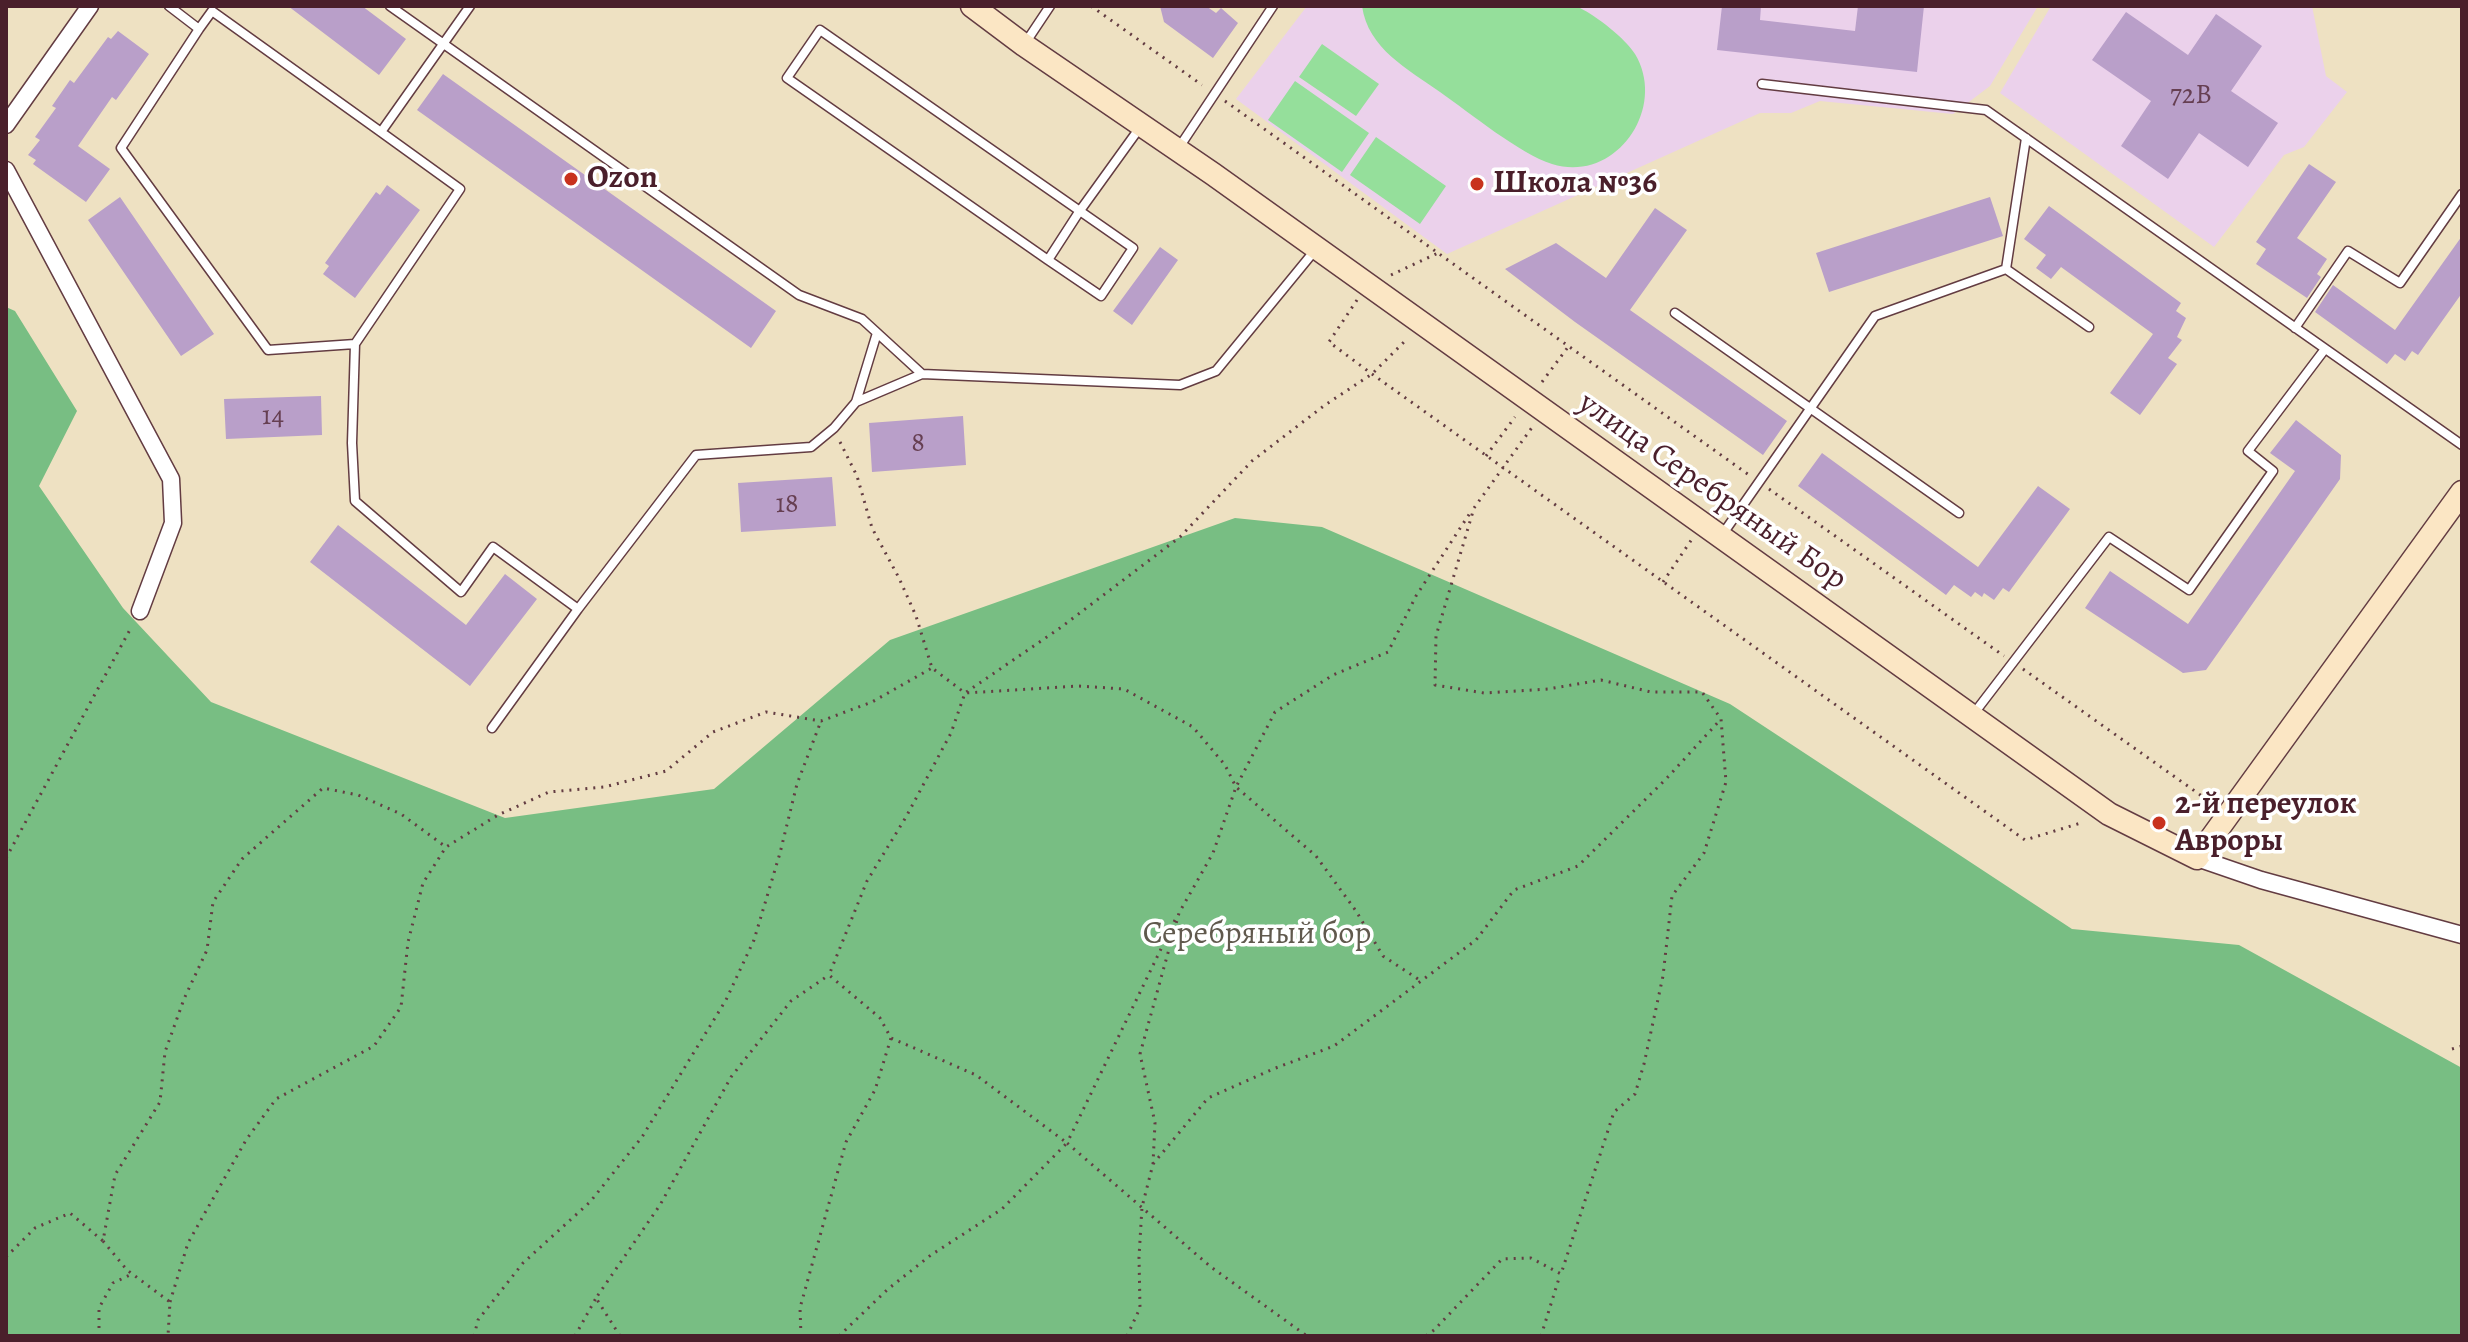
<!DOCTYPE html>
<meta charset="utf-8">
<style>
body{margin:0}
#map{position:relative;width:2468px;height:1342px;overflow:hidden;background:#eee1c2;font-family:Alegreya,serif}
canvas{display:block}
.frame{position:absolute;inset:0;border:8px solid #4a1f2b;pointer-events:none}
</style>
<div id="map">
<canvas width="2468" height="1342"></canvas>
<div class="frame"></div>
</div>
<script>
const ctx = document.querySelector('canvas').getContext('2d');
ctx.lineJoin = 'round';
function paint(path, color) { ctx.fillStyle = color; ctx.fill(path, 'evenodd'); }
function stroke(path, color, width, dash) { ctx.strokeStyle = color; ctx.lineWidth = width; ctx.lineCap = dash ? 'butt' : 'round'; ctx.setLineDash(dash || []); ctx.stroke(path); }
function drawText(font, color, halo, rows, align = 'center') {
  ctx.font = font + ' Alegreya,serif'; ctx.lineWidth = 7; ctx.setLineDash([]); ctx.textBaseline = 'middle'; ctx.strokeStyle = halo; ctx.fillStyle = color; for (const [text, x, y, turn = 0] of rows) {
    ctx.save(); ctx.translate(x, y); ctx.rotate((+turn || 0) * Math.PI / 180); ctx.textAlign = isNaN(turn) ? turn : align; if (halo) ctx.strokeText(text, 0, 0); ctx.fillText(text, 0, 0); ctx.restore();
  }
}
const built = new Path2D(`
 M1307 6H2038L1990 86 1953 114 1820 101 1791 113H1760L1447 254 1236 99Z
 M2051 6H2312L2326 76 2347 92 2304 147 2284 155 2214 247 2000 93Z`);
const green = new Path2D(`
 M1362 6C1418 6 1475 6 1532 6 1545 6 1568 2 1580 8 1596 16 1625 38 1635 54 1668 109 1615 184 1552 164 1520 154 1470 113 1440 92 1408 69 1368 49 1362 6Z
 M1322 44 1379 84 1356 116 1299 77Z
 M1295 81 1369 133 1342 172 1268 120Z
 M1376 137 1446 186 1420 224 1350 175Z`);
const forest = new Path2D(`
 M6 307 15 311 77 411 39 486 123 608 211 702 505 818 714 789 890 640 1235 518 1322 527 1730 704 2072 929 2239 945 2462 1068V1336H6Z`);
const building = new Path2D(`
 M288 6H362L406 39 379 75Z
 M1160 6H1206L1216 13 1221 8 1238 23 1213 58 1164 22Z
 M1722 6H1761L1760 20 1855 31 1858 6H1924L1917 72 1717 50Z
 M2126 12 2188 55 2216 14 2262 46 2231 91 2278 123 2248 167 2199 133 2168 179 2121 146 2151 101 2092 60Z
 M118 31 149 54 116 100 112 97 78 146 110 169 86 202 33 164 36 160 28 155 40 140 35 137 56 108 52 106 70 80 74 83 108 37 111 39Z
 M443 74 776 311 751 348 417 110Z
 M2309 164 2336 182 2297 238 2327 259 2317 274 2321 277 2307 298 2256 264 2266 249 2256 242Z
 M387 185 420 210 355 298 323 274 329 266 325 263 376 192 380 195Z
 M120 197 214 334 181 356 88 220Z
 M1990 197 2003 236 1829 292 1816 253Z
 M2049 206 2181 303 2176 311 2186 318 2177 337 2182 340 2168 358 2177 364 2140 415 2110 393 2153 334 2061 267 2051 279 2036 268 2046 255 2024 239Z
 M1655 208 1687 230 1630 310 1787 421 1763 455 1575 322 1505 269 1556 243 1606 278Z
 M2462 236V293L2418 355 2412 351 2405 361 2395 354 2387 364 2315 312 2333 285 2395 330Z
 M1160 247 1178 260 1132 325 1113 311Z
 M321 396 322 435 226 439 224 399Z
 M963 416 966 465 872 472 869 423Z
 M2296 420 2341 455 2340 479 2206 670 2183 673 2085 608 2110 571 2188 624 2295 471 2270 453Z
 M1822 453 1978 567 2038 486 2070 509 2009 592 2003 588 1994 600 1984 593 1982 597 1975 592 1971 597 1954 585 1946 595 1798 486Z
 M832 477 836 526 741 532 738 483Z
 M338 525 466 625 505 574 537 599 470 686 310 562Z`);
const path = new Path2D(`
 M1091 6 1202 85
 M1225 101 1749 475
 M1391 275 1438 253
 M1357 300 1329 342 1372 374 2025 840 2084 822
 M1542 382 1568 347
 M840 442 857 476 872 528 899 578 916 616 932 668 965 693 1060 628 1180 537 1252 461 1325 405 1372 374 1408 338
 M1486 456 1515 417
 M1769 489 2004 656
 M1663 582 1692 539
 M2023 669 2213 804
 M6 858 132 626
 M1175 920 1067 1143 1211 1267 1307 1336
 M2452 1049 2462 1046
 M1153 1164 1208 1098 1273 1069 1334 1046 1476 940 1514 890 1578 866 1667 778 1721 719
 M103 1241 127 1270 170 1302 168 1336
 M6 1257 35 1228 70 1213 103 1241 115 1175 160 1102 165 1052 184 999 207 950 213 902 242 859 323 788 358 795 401 814 446 847
 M170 1302 188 1243 246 1140 276 1099 374 1046 401 1007 408 942 423 883 446 847 498 815 549 792 604 787 666 771 713 732 766 712 821 721 872 702 932 668
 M99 1336V1308L113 1283 132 1274
 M474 1336 478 1320 523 1263 590 1202 642 1137 726 1000 754 940 780 853 797 784 821 721
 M575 1336 596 1298
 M620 1336 596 1298 660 1205 731 1077 791 1001 829 975
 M801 1336 800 1308 846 1142 875 1090 891 1038 880 1018 829 975 867 881 906 817 951 733 965 693 1079 686 1124 689 1193 727 1225 765 1236 787 1316 856 1356 911 1383 956 1421 981
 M839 1336 888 1289 931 1255 1002 1209 1067 1143 976 1075 891 1038
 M1127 1336 1140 1308 1139 1257 1142 1207 1153 1164 1155 1123 1140 1054 1179 913 1213 853 1236 787 1275 712 1333 675 1388 652 1416 596 1470 513
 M1426 1336 1434 1330 1502 1259 1531 1258 1561 1274 1614 1112 1635 1094 1644 1064 1663 976 1672 896 1704 853 1726 782 1721 719 1702 692H1651L1601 680 1548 689 1484 693 1435 685 1436 636 1474 508 1533 426
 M1541 1336 1560 1275`);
const lane = new Path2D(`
 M169 6 199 29 212 11 381 132 470 6
 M390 6 799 295 862 319 922 374
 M199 29 121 148 268 350 355 344
 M1026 42 1050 6
 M1762 84 1986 110 2462 445
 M381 132 460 189 355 344 352 443 355 501 461 592 493 547 578 609
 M1178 149 1273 6
 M1048 260 1101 296 1133 248 820 30 787 78 1048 260 1079 212 1141 126
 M2006 269 2089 327
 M1675 313 1959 513
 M2295 328 2348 251 2400 283 2462 194
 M856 402 922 374 1180 385 1216 371 1316 249
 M1722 535 1875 316 2006 269 2026 138
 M1972 716 2109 537 2189 590 2273 471 2248 451 2325 349
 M492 728 578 609 696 455 811 447 834 428 856 402 877 333`);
const street = new Path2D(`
 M6 125 90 6
 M6 170 171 479 173 523 140 611
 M2197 858 2261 880 2462 935`);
const secondary = new Path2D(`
 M972 6 1024 45 1213 174 2109 814 2197 858 2462 492`);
const markers = [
 [571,179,8,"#c8321e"],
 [1477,184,8,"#c8321e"],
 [2159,823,8,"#c8321e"]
];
const numberNames = [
 ["72В",2191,96],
 ["14",273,417],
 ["8",918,444],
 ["18",787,505]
];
const poiNames = [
 ["Ozon",587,179],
 ["Школа №36",1493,184],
 ["2-й переулок",2175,805],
 ["Авроры",2175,842]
];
const streetNames = [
 ["улица Серебряный Бор",1712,492,35]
];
const parkNames = [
 ["Серебряный бор",1257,935]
];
paint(built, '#ebd1eb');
paint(green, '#95df9b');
paint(forest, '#78be83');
paint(building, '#b99fc9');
stroke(lane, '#633c42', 11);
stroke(street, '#633c42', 19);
stroke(secondary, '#633c42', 25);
stroke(path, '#633c42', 3, [2, 6]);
stroke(lane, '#fff', 8);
stroke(street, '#fff', 16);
stroke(secondary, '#fbe6c4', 22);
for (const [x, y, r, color] of markers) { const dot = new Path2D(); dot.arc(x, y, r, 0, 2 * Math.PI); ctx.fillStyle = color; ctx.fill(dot); stroke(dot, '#fff', 3); }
drawText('28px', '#663f52', null, numberNames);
drawText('bold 32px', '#4a1f2b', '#fff', poiNames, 'left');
drawText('32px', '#4a1f2b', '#fff', streetNames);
drawText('32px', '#60594d', '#fff', parkNames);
</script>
